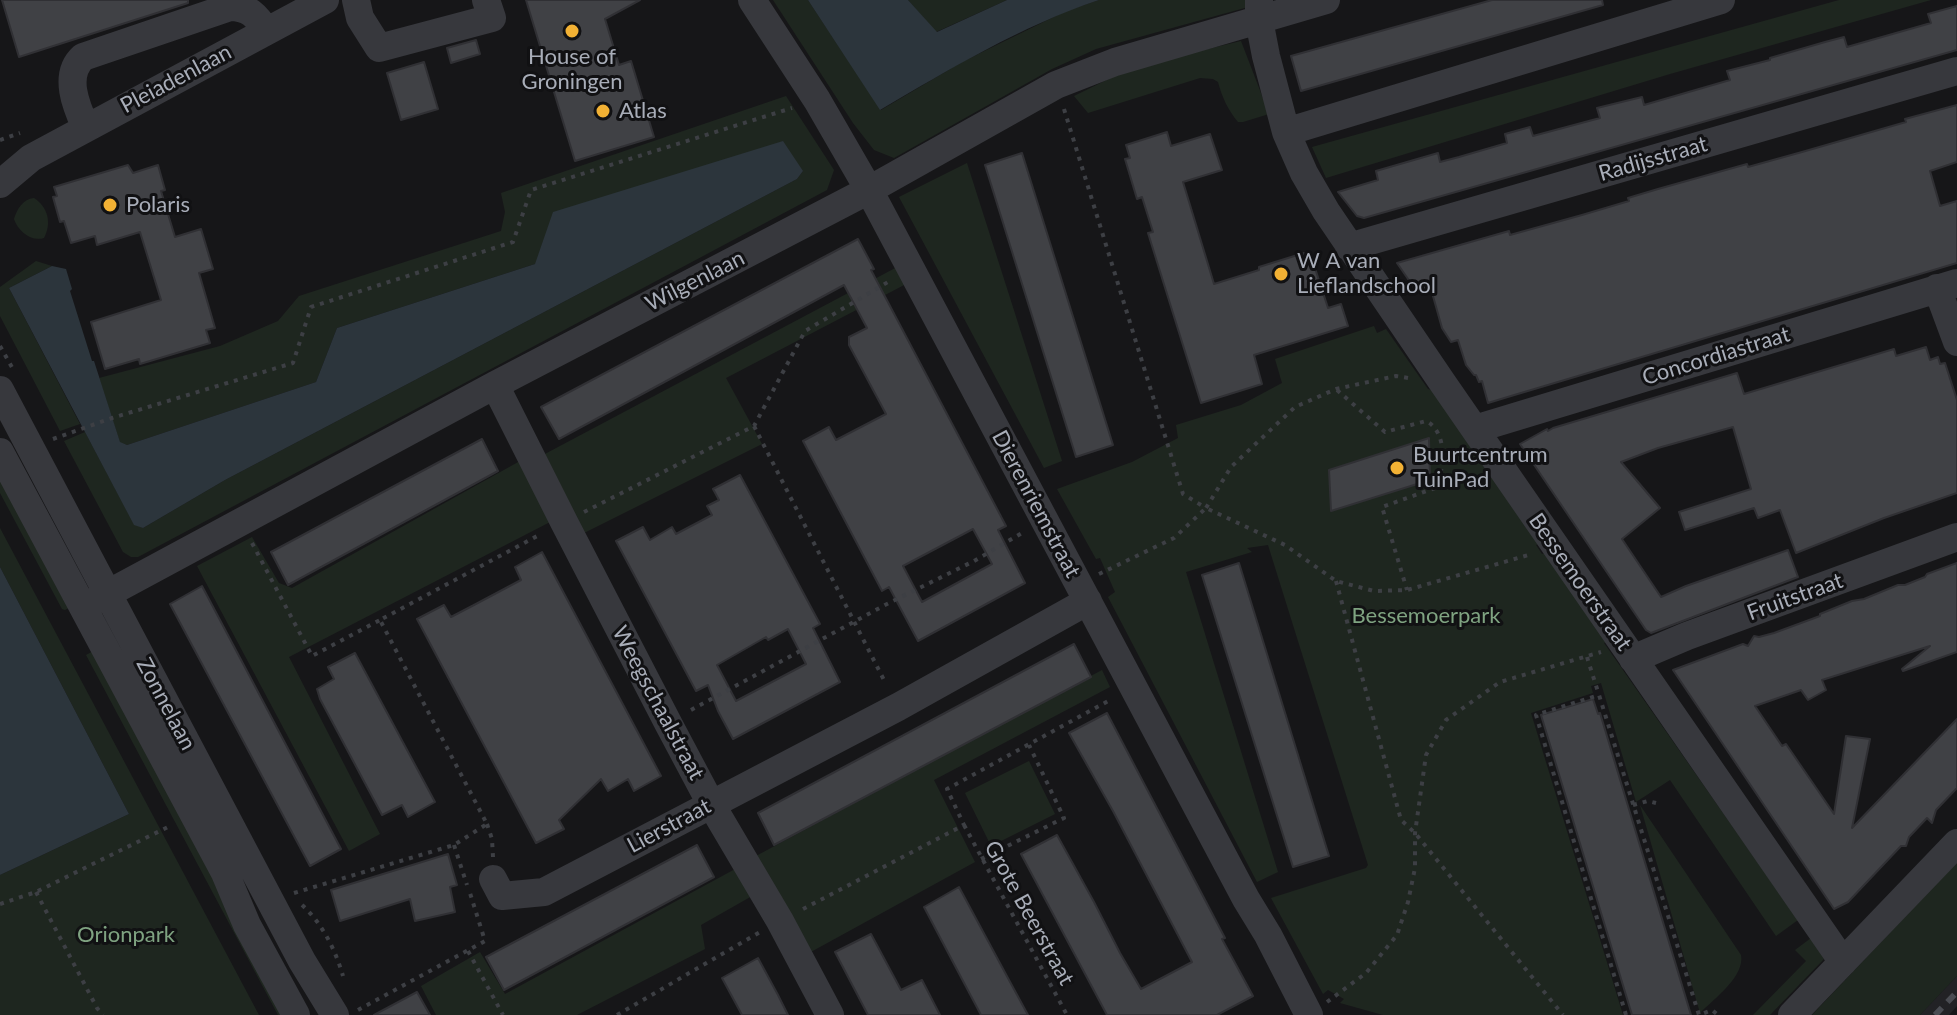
<!DOCTYPE html>
<style>
body{margin:0}
canvas{display:block;background:#161618}
</style>
<canvas width="1957" height="1015"></canvas>
<script>
const ctx = document.querySelector('canvas').getContext('2d');
ctx.lineJoin = 'round';
function paint(path, color) { ctx.fillStyle = color; ctx.fill(path, 'evenodd'); }
function stroke(path, color, width, dash) { ctx.strokeStyle = color; ctx.lineWidth = width; ctx.lineCap = dash ? 'butt' : 'round'; ctx.setLineDash(dash || []); ctx.stroke(path); }
function drawText(font, color, halo, rows, align = 'center') {
  ctx.font = font + ' Lato,sans-serif'; ctx.lineWidth = 6; ctx.setLineDash([]); ctx.textBaseline = 'middle'; ctx.strokeStyle = halo; ctx.fillStyle = color; for (const [text, x, y, turn = 0] of rows) {
    ctx.save(); ctx.translate(x, y); ctx.rotate((+turn || 0) * Math.PI / 180); ctx.textAlign = isNaN(turn) ? turn : align; if (halo) ctx.strokeText(text, 0, 0); ctx.fillText(text, 0, 0); ctx.restore();
  }
}
const built = new Path2D(`
 M1957 976V1006L1949 1015H1920Z`);
const green = new Path2D(`
 M773 0H808L881 110 962 62 1066 11 1099 0H1258L1259 4 1096 49 1052 69 894 158 874 150 853 123Z
 M908 0H1007L936 32Z
 M1839 0H1931L1670 74 1326 178 1312 147Z
 M1241 41 1269 114 1243 122H1238C1228 110 1222 97 1218 82L1213 79 1200 78 1088 113 1074 96 1121 73 1191 53Z
 M786 96 834 170 827 190 138 557H131L123 552 64 441 85 432 134 524 143 528 225 480 797 179 803 171 535 264 337 328 316 382 127 445 120 443 99 378 220 346 278 321 299 296 501 231 505 212 501 193Z
 M967 163 1062 461 1044 468 899 197Z
 M34 198C48 207 52 223 44 238 31 242 18 231 14 219 17 209 23 199 34 198Z
 M36 261 52 266 9 288 80 424 60 431 0 316V287Z
 M899 266 908 283 726 378 762 444 584 533 543 455Z
 M1374 326 1377 333 1386 329 1428 389 1432 390 1538 544 1536 545 1542 554 1549 552 1612 641 1604 643 1798 920 1776 936 1670 780 1636 802 1601 683 1591 686 1593 693 1531 713 1623 1015H1383L1340 1003 1344 999 1328 990 1323 994 1271 898 1366 868 1368 865 1268 545 1247 548 1252 552 1186 572 1278 872 1257 882 1108 597 1115 592 1100 558 1096 559 1057 489 1132 462 1178 438 1176 425 1241 405 1282 383 1275 359Z
 M520 461 552 521 289 657 380 834 349 851 197 566 252 537 279 583 292 588Z
 M0 473 71 607 65 610 62 609 0 493Z
 M0 528 259 1015H0V875L129 814 0 567Z
 M95 650 289 1015H278L86 655Z
 M1102 670 1110 687 934 780 975 862 809 953 756 856Z
 M1029 761 1055 814 991 846 965 793Z
 M1640 805 1741 955C1745 976 1715 998 1700 1013Z
 M1957 862V976L1920 1015H1812Z
 M737 868 752 896 701 925 705 949 577 1015H436L421 986 480 952 505 994Z
 M1811 938 1824 959 1770 1015H1753L1806 961 1795 950Z`);
const water = new Path2D(`
 M808 0H908L937 32 1007 0H1099C1021 26 950 69 880 110Z
 M783 141 803 171 797 179 225 480 143 528 134 525 9 288 52 266 66 269 72 289 70 291 92 361H94L120 442 127 445 316 382 337 328 535 264 553 212Z
 M0 567 129 814 0 875Z`);
const building = new Path2D(`
 M2 0H188V3L19 57Z
 M526 0H640L605 19 619 65 631 61 654 137 575 161Z
 M1492 0H1602L1603 5 1301 91 1291 56Z
 M1957 6V50L1364 218 1357 216 1338 192 1378 180 1376 171 1438 153 1440 162 1459 157 1507 143 1505 134 1530 127 1533 136 1600 118 1597 108 1642 97 1644 105 1730 80 1727 71 1770 60V58L1825 42 1844 37 1847 47 1931 23 1928 14Z
 M476 40 480 54 451 63 447 48Z
 M424 62 438 109 401 120 387 73Z
 M1957 105V162L1930 171 1940 206 1957 201V263L1511 396 1488 403 1482 381 1479 382 1476 375H1474L1466 365 1458 340 1451 342 1442 328 1431 289 1417 292 1397 263 1509 231 1510 235 1582 215 1629 201 1628 198 1658 189 1747 164 1748 167 1802 152 1906 122 1905 119Z
 M1167 132 1171 146 1210 134 1222 170 1183 182 1214 284 1259 270V267L1304 253 1306 262H1313L1328 308 1341 304 1348 326 1254 355 1262 384 1201 403 1148 233 1153 232 1142 197 1137 199 1125 159 1130 158 1126 145Z
 M1022 153 1113 445 1076 457 985 165Z
 M128 165 133 173 158 165 165 190 161 191 175 237 201 229 213 269 199 273 215 328 206 330 210 343 140 364 139 359 105 369 91 322 161 300 140 232 97 245 95 236 71 243 64 221 60 222 53 197 57 196 54 187Z
 M858 239 874 269 871 270 1006 526 998 530 1025 583 918 641 889 587 882 591 803 441 829 427 836 440 886 414 849 345V337L867 328 844 285 559 439 541 407ZM973 529 992 564 922 602 903 566Z
 M1926 347 1930 360 1938 357 1940 364 1945 363 1957 400V493L1884 518 1796 553 1780 510 1758 518 1754 508 1685 530 1679 512 1751 489 1733 427 1658 448 1621 462 1660 508 1622 539 1661 597 1686 586 1788 550 1798 577 1651 633 1646 630 1520 444 1547 429 1548 431 1553 428 1737 373 1744 394 1894 349 1896 356Z
 M1429 438 1430 480 1331 511 1329 470Z
 M482 439 498 471 288 585 271 552Z
 M740 475 820 624 813 628 840 682 733 739 718 711 708 685 696 691 616 541 643 527 650 540 672 527 676 534 712 515 707 506 719 500 713 489ZM788 629 806 664 736 701 717 665 766 637 768 640Z
 M542 552 661 776 634 791 628 779 608 791 601 779 559 820 564 829 536 843 417 619 444 605 451 617 474 605 521 580 515 567Z
 M1239 563 1329 856 1293 867 1202 575Z
 M1957 563V652L1903 671 1902 669 1930 646 1822 680 1826 690 1808 700 1801 690 1755 706 1782 746 1786 744 1834 814 1846 736 1870 739 1852 828 1957 719V788L1936 810 1932 823 1927 818 1909 837 1906 846H1901L1848 902 1834 909 1673 670 1743 644 1748 646 1754 636 1759 637 1774 633 1820 616V614L1852 601 1864 599 1898 585H1905L1925 577 1927 574Z
 M202 586 341 849 310 866 170 604Z
 M1074 644 1091 677 774 845 758 813Z
 M355 653 435 802 408 817 402 805 382 815 320 699 317 689 334 679 328 667Z
 M1593 699 1598 714 1600 713 1691 1015H1632L1541 715Z
 M1107 713 1225 938 1222 939 1253 996 1217 1015H1107L1021 854 1057 835 1094 902 1120 953 1141 989 1192 962 1113 811 1069 733Z
 M697 845 714 877 504 990 486 957Z
 M448 854 457 885 450 887 455 912 415 921 410 899 340 921 331 890Z
 M959 887 1009 980 1028 1015H981L954 964 924 907Z
 M871 934 901 990 922 980 940 1015H868L835 952Z
 M758 958 778 995 788 1015H742L722 978Z
 M417 992 430 1015H374Z`);
const path = new Path2D(`
 M1064 109 1183 494 1206 508 1231 467 1295 407 1336 389 1396 376 1408 378
 M0 140 20 133
 M0 346 13 369
 M1337 390 1385 432 1426 421C1448 432 1445 470 1435 488L1382 507 1407 590
 M754 426 886 684
 M53 439 112 418 293 363 311 307 513 242 531 190 792 108
 M584 512 754 426 805 331 888 282
 M252 543 312 656 380 620
 M1099 574 1174 538 1206 508 1285 545 1336 581 1374 591 1407 590 1532 554
 M1336 581 1401 820 1415 833 1563 1015
 M1587 657 1599 695
 M691 710 885 605 974 561 1022 533
 M1633 805 1648 801 1656 803
 M487 824 492 839 493 857
 M964 825 1067 1015
 M454 845 467 885
 M981 859 1064 818 1029 745
 M36 892 97 1008 103 1015
 M294 893 454 845 487 824 380 620 541 534
 M0 904 36 892 172 825
 M302 905C322 923 335 949 343 976
 M803 909 964 825 947 789 1110 700
 M468 951 503 1015
 M1327 1002 1366 973 1397 935 1408 902 1415 868V833L1426 755 1446 720 1500 682 1601 652
 M358 1010 485 941 470 893
 M617 1015 760 932
 M1626 1015 1536 715 1599 695 1699 1015 1712 1010 1718 1015`);
const minor = new Path2D(`
 M356 0 360 18 379 48 492 18 486 0
 M752 0 817 100 869 190 1246 899 1268 935 1309 1015
 M1259 0V20L1266 56 1286 132 1304 173 1326 211 1442 382 1843 962
 M86 128C76 106 63 75 83 57L230 7C249 7 257 16 266 31
 M1286 132 1721 0
 M0 184 31 158 325 0
 M1349 247 1957 71
 M1937 288 1957 342
 M495 385 564 522 668 723 711 804 780 921 830 1015
 M0 390 302 961 335 1015
 M1475 429 1957 283
 M0 452 225 873 247 925 296 1015
 M83 607 495 385 869 190 1056 85 1115 62 1326 0
 M1633 659 1687 636 1957 537
 M493 879 502 896 544 892 898 707 1088 601
 M1792 1015 1957 843`);
const rail = new Path2D(`
 M1935 1015 1957 992`);
const markers = [
 [572,31,8,"#f2b134"],
 [603,111,8,"#f2b134"],
 [110,205,8,"#f2b134"],
 [1281,274,8,"#f2b134"],
 [1397,468,8,"#f2b134"]
];
const poiNames = [
 ["House of",572,57,"center"],
 ["Groningen",572,82,"center"],
 ["Atlas",619,111],
 ["Polaris",126,205],
 ["W A van",1297,261],
 ["Lieflandschool",1297,286],
 ["Buurtcentrum",1413,455],
 ["TuinPad",1413,480]
];
const streetNames = [
 ["Pleiadenlaan",176,79,-28],
 ["Radijsstraat",1653,159,-16],
 ["Wilgenlaan",695,281,-27],
 ["Concordiastraat",1716,356,-17],
 ["Dierenriemstraat",1036,504,62],
 ["Bessemoerstraat",1580,582,55],
 ["Fruitstraat",1795,597,-20],
 ["Weegschaalstraat",658,703,62],
 ["Zonnelaan",166,704,62],
 ["Lierstraat",669,826,-28],
 ["Grote Beerstraat",1029,913,61]
];
const parkNames = [
 ["Bessemoerpark",1426,616],
 ["Orionpark",126,935]
];
paint(built, '#222225');
paint(green, '#1e261f');
paint(water, '#2c353c');
paint(building, '#404145');
stroke(building, '#303034', 2);
stroke(path, '#3d3f44', 4, [4, 6]);
stroke(minor, '#37383d', 28);
stroke(rail, '#4a4c52', 6, [10, 8]);
for (const [x, y, r, color] of markers) { const dot = new Path2D(); dot.arc(x, y, r, 0, 2 * Math.PI); ctx.fillStyle = color; ctx.fill(dot); stroke(dot, '#111113', 3); }
drawText('22px', '#a8adb8', '#111113', poiNames, 'left');
drawText('22px', '#a8adb8', '#111113', streetNames);
drawText('22px', '#7fa381', '#111113', parkNames);
</script>
